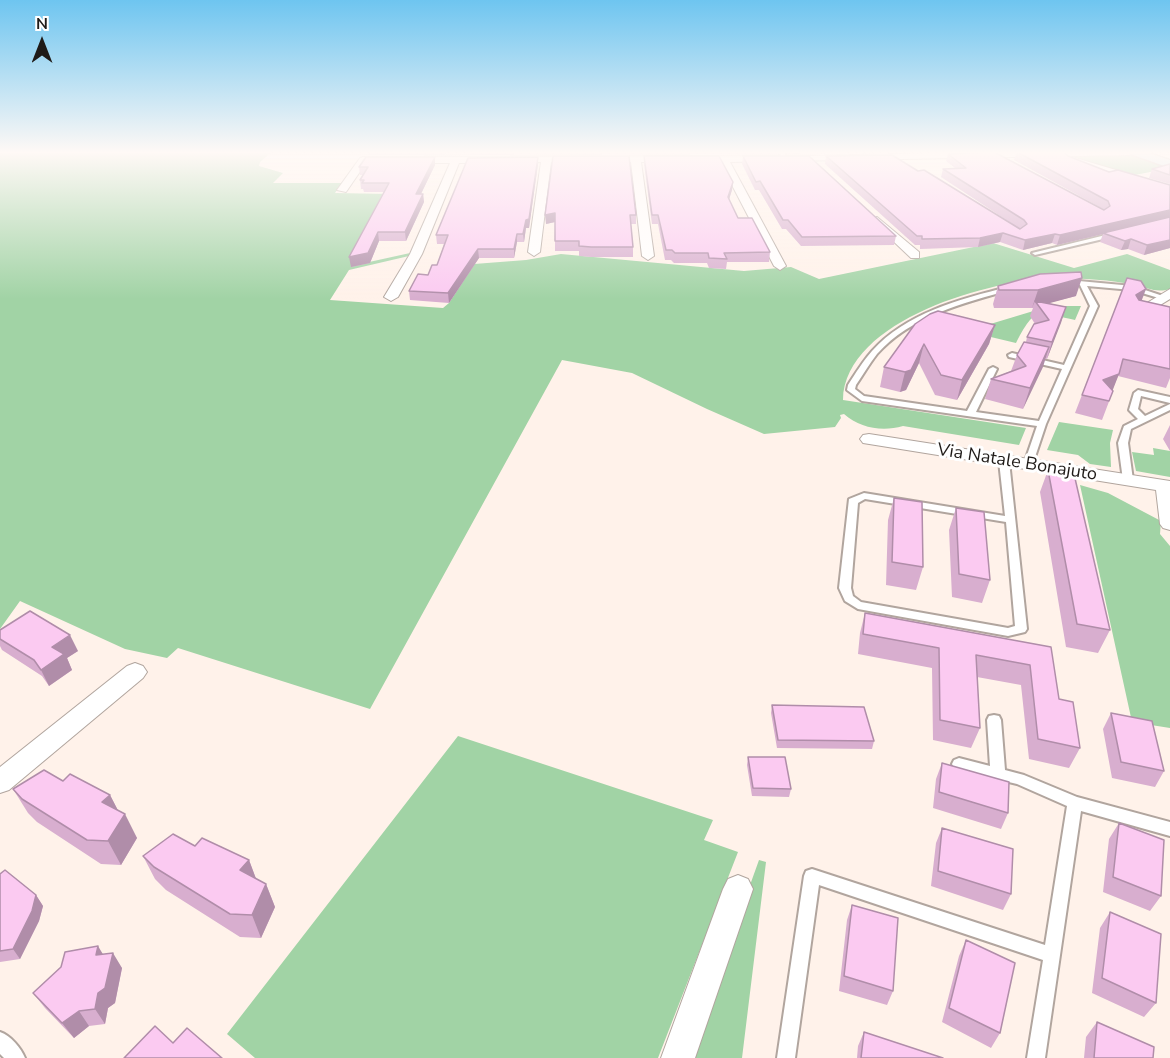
<!DOCTYPE html>
<style>
body{margin:0}
#map{position:relative;width:1170px;height:1058px;overflow:hidden;background:#fff2ea;font-family:"Nunito Sans",sans-serif}
canvas{display:block}
.north{position:absolute;left:12px;top:12px;width:60px;height:60px;-webkit-text-stroke:4px #fff;paint-order:stroke;rotate:0deg;font-size:16px;font-weight:700;line-height:24px;text-align:center;color:#1f1b18}
.north::after{content:'';display:block;margin:auto;width:21px;height:27px;background:#1f1b18;clip-path:polygon(50% 0,100% 100%,50% 72%,0 100%)}
</style>
<div id="map">
<canvas width="1170" height="1058"></canvas>
<div class="north">N</div>
</div>
<script>
const ctx = document.querySelector('canvas').getContext('2d');
ctx.lineJoin = 'round';
function paint(path, color) { ctx.fillStyle = color; ctx.fill(path, 'evenodd'); }
function stroke(path, color, width, dash) { ctx.strokeStyle = color; ctx.lineWidth = width; ctx.lineCap = dash ? 'butt' : 'round'; ctx.setLineDash(dash || []); ctx.stroke(path); }
function drawText(font, color, halo, rows, align = 'center') {
  ctx.font = font + ' "Nunito Sans",sans-serif'; ctx.lineWidth = 6; ctx.setLineDash([]); ctx.textBaseline = 'middle'; ctx.strokeStyle = halo; ctx.fillStyle = color; for (const [text, x, y, turn = 0] of rows) {
    ctx.save(); ctx.translate(x, y); ctx.rotate((+turn || 0) * Math.PI / 180); ctx.textAlign = isNaN(turn) ? turn : align; if (halo) ctx.strokeText(text, 0, 0); ctx.fillText(text, 0, 0); ctx.restore();
  }
}
const green = new Path2D(`
 M0 151H273L260 162 259 166 283 173 273 183H342L335 193 390 194 351 266 410 253 409 256 349 270 330 300 443 308 449 303 474 264 526 260 561 254 744 271 791 267 819 279 993 243 1074 268 1127 254 1170 270V289C1156 293 1148 288 1135 285 1111 280 1082 278 1057 278 993 279 845 319 843 400L1026 428 1019 445 903 426C882 432 860 428 844 414L840 415 841 418 835 427 764 434 707 409 632 373 562 360 370 709 178 648 167 658 125 649 20 601 0 629Z
 M1128 154 1169 166 1170 168 1130 176 1062 155Z
 M1050 306H1081L1075 320C1037 312 1035 306 1016 343L974 333 987 325Z
 M1059 422 1113 430 1110 443 1111 467 1090 464 1078 455 1047 450Z
 M1153 448 1170 451V477L1136 471 1132 452 1154 455Z
 M1080 485 1108 493 1161 521 1160 534 1170 546V728L1132 722Z
 M458 736 713 820 704 840 738 852 658 1058H255L227 1034Z
 M759 860 766 862 742 1058H688Z`);
const lane = new Path2D(`
 M778 151H783L788 160H784Z
 M1114 233 1117 235 1116 236 1035 255 1032 253Z
 M1068 280 1133 286 1166 297 1162 299 1132 290 1087 286 1098 306 1046 424 1032 466H1026L1024 464 1037 426 862 401 847 390 848 385C855 374 863 361 872 351 906 313 960 299 1008 287L1010 288V290C963 303 911 316 877 354 869 364 863 375 856 385L855 389 864 396 967 411 989 369 993 367 997 369 976 412 1039 421 1062 369 1009 357 1008 355 1012 353 1064 365 1090 306 1080 285 1066 283 1065 282Z
 M1138 390 1170 397V403L1141 396 1138 409 1145 416 1170 404V410L1131 429 1128 443 1133 480 1128 483 1123 480 1118 443 1124 426 1138 419 1129 410 1134 393Z
 M1004 458 1009 461 1027 629 1025 632 1008 636 858 609 845 601 839 588 849 499 864 493 1005 516 999 461ZM865 499 1006 522 1015 626 1008 628 861 602 853 596 851 588 858 503Z
 M994 715 999 716 1001 720 1005 770 1024 775 1077 797 1170 822V836L1081 811 1045 1058H1027L1043 960 819 885 795 1058H777L804 876 806 871 812 869 1045 945 1067 806 1017 784 959 770 954 768 952 764 954 760 959 758 990 766 987 720 989 716Z
 M0 1032C11 1036 21 1048 25 1058H4L0 1054Z`);
const street = new Path2D(`
 M1035 151 1134 152 1129 155 730 162 786 266 780 270 774 266 720 162H641L654 256 648 260 642 256 631 162H551L540 252 534 256 528 252 541 162 459 163 422 254 398 297 391 301 384 297 410 254 450 163H366L346 192 337 190 360 158 363 157 811 156Z
 M1072 157 1170 186V192L1069 162 1067 160Z
 M877 217 919 252V258H911L873 222 871 220Z
 M1170 289V299L1144 315H1134L1132 312Z
 M869 434 1170 481V530L1163 528 1160 524 1156 490 863 443 860 439 863 435Z
 M135 663 143 666 147 672 143 678 9 790 0 793V767L127 666Z
 M738 875 748 879 753 889 695 1058H661L723 889 728 879Z`);
const secondary = new Path2D(`
 M1122 151H1142L1170 160V168Z`);
const wall = new Path2D(`
 M369 151H447L445 155H369Z
 M470 151H777V154L470 155Z
 M785 151H876V152L787 154Z
 M1017 152 1068 156 1109 172 1170 185V248L1144 255 1128 249 1121 250 1100 242 1103 234 1057 245 1052 243 1023 250 1000 242 978 247 920 249V245H915L825 164 826 156 918 171 1020 229 941 177 943 169 955 168 946 161 948 154 1105 210 1014 160Z
 M629 156 636 215V224H631L633 247V257H591L579 256V251H555V222L546 224Z
 M644 156 732 190 729 199 738 218 770 252 769 262H727L726 269 709 268 707 263H674L671 260H665L658 224H652L644 164Z
 M743 156 896 236 894 245 801 246 786 229H782L759 190H755L742 164Z
 M538 157V164L529 228H526L524 242H517L514 258H479L449 303 410 300 409 291 428 275 437 265 444 244H437L436 235Z
 M1170 164V184L1149 178 1152 169Z
 M435 165 421 194H423L424 202 406 241H379L370 263 351 267 385 192H364L363 189H361L360 180 363 175H360L359 167Z
 M1040 274 1076 296 1048 303 1066 307 1047 359 1045 358 1023 409 985 399 991 379 1011 371 1017 355 1026 342 1027 337 1035 324 1030 316 1033 308H994L993 304 998 286Z
 M1127 278 1142 301 1170 307V378L1166 388 1118 376 1112 390 1113 391 1102 420 1075 413Z
 M915 324 995 325 989 344 957 400 935 395 919 363 906 390 900 392 880 387 884 367Z
 M1170 425V451L1163 439Z
 M1048 470 1110 630 1098 653 1066 647 1040 492Z
 M894 498 923 567 916 590 886 585 888 520Z
 M956 508 990 580 982 603 952 597 949 530Z
 M865 613 1051 647 1059 699 1080 748 1069 768 1029 759 1021 685 977 677 980 728 971 748 933 740 932 668 858 654 860 633Z
 M0 630 78 651 67 658 72 670 49 686 42 676 2 650 0 646Z
 M772 705 874 741 872 749 777 748 771 713Z
 M1111 713 1164 771 1155 787 1112 778 1103 729Z
 M748 757 791 789 789 797 752 796 747 765Z
 M942 763 1008 813 1001 829 933 808 936 779Z
 M13 789 110 795 118 811 137 838 121 865 101 864 37 822 28 813Z
 M1119 823 1161 896 1150 911 1103 892 1109 839Z
 M942 828 1011 894 1003 910 931 886 936 843Z
 M195 846 249 860 256 879 266 884 275 907 261 938 240 937 166 890 155 879 143 856Z
 M0 874 36 895 43 906 39 921 20 959 0 962Z
 M852 905 893 991 887 1005 839 991 847 920Z
 M1110 912 1156 1003 1144 1017 1092 993 1100 928Z
 M966 940 1000 1033 991 1048 942 1022 959 956Z
 M103 954 122 968 115 1003 108 1008 105 1024 89 1026 74 1038 45 1008 33 993Z
 M1097 1022 1153 1058H1084L1086 1037Z
 M864 1032 943 1058H857L858 1046Z`);
const shadedWall = new Path2D(`
 M435 157V165L417 202 416 194Z
 M538 157V164L529 228H526L524 242 523 234Z
 M733 182 732 190 727 206 728 197Z
 M423 194 424 202 406 241 405 232Z
 M1170 210V218L1057 245 1060 235Z
 M555 213V222L546 224 545 215Z
 M378 232 379 241 370 263 351 267 349 257Z
 M1003 233 1000 242 978 247 980 238Z
 M517 234V242L514 258V249Z
 M1055 234 1052 243 1023 250 1025 240Z
 M1131 239 1128 249 1121 250 1125 241Z
 M1170 240V248L1144 255 1147 245Z
 M478 249 479 258 449 303 448 293Z
 M1082 278 1076 296 1039 306 1035 301 1032 308 1038 290Z
 M1146 289 1140 305 1136 295Z
 M1066 307 1061 323 1047 359 1052 342Z
 M995 325 989 344 957 400 962 380Z
 M924 344 919 363 906 390 900 392 905 372Z
 M1049 347 1043 367 1023 409 1030 388Z
 M1119 374 1112 392 1103 380Z
 M70 635 78 651 67 658 72 670 49 686 41 670 52 647Z
 M110 795 122 818 125 814 137 838 121 865 108 841 102 802Z
 M249 860 258 884 240 870Z
 M266 884 275 907 261 938 252 915Z
 M36 895 43 906 39 921 20 959 13 949Z
 M98 946 107 961 96 955Z
 M113 953 122 968 115 1003 108 1008 105 1024 95 1009 98 993Z
 M79 1011 89 1026 74 1038 62 1023Z`);
const building = new Path2D(`
 M1063 151 1068 156 1109 172 1118 170 1170 185V210L1060 235 1055 234 1025 240 1003 233 980 238 922 239V236H917L826 156 892 155 918 171 924 170 1020 229 1027 224 1024 220 943 169 966 168 948 154 994 152 1104 210 1110 206 1108 201 1017 152Z
 M553 156H629L636 215H630L633 247H591L579 246V241H555V213L545 215Z
 M644 156H719L733 182 728 197 738 218H752L770 252 724 253 727 259 709 258 708 253H675L672 250H666L658 215H652Z
 M743 156H809L896 236 802 237 788 220H783L760 181 756 182Z
 M366 157H435L416 194H423L405 232H378L368 253 349 257 389 183H362L364 180H360L368 167H359Z
 M538 157 529 219 526 220 523 234H517L514 249H478L448 293 409 291 418 274 428 275 432 265H437L448 235H436L468 158Z
 M1170 164V175L1152 169Z
 M1170 217V240L1147 245 1131 239 1125 241 1103 233Z
 M1081 272 1082 278 1038 290H999L998 286 1040 274Z
 M1127 278 1141 281 1146 289 1136 295 1139 300 1170 307V369L1123 359 1119 374 1103 380 1113 391 1109 401 1082 395Z
 M1035 301 1066 307 1052 342 1027 337 1034 324 1049 320Z
 M938 311 995 325 962 380 941 375 924 344 911 370 905 372 884 367 915 324 930 314Z
 M1024 342 1049 347 1030 388 991 379 1026 366 1017 355Z
 M1048 470 1074 474 1110 630 1077 624Z
 M894 498 922 502 923 567 892 562Z
 M956 508 984 512 990 580 959 574Z
 M30 611 70 635 52 647 64 654 41 670 34 660 0 639V630Z
 M865 613 1051 647 1059 699 1073 702 1080 748 1038 739 1030 665 976 655 980 728 940 720 939 648 863 634Z
 M772 705 864 707 874 741 778 740Z
 M1111 713 1152 721 1164 771 1121 762Z
 M748 757H785L791 789 753 788Z
 M942 763 1009 782 1008 813 939 792Z
 M44 770 63 781 70 774 110 795 102 802 125 814 108 841 87 840 22 799 13 789Z
 M1119 823 1164 840 1161 896 1113 877Z
 M942 828 1013 849 1011 894 938 871Z
 M173 834 195 846 202 838 249 860 240 870 266 884 252 915 230 914 154 867 143 856Z
 M5 870 36 895 32 911 13 949 0 951V874Z
 M852 905 898 918 893 991 844 976Z
 M1110 912 1161 934 1156 1003 1102 978Z
 M966 940 1015 963 1000 1033 949 1008Z
 M98 946 96 955 113 953 105 988 98 993 95 1009 79 1011 62 1023 33 993 61 967 65 952Z
 M1097 1022 1154 1047 1153 1058H1094Z
 M155 1026 173 1043 187 1028 222 1058H124Z
 M864 1032 943 1058H861Z`);
const streetNames = [
 ["Via Natale Bonajuto",1017,463,9]
];
paint(green, '#a1d3a5');
stroke(lane, '#b1a59e', 4);
stroke(street, '#b1a59e', 2);
stroke(secondary, '#b1a59e', 3);
paint(lane, '#fff');
paint(street, '#fff');
paint(secondary, '#c5e9ef');
paint(wall, '#d8aecf');
paint(shadedWall, '#b08da9');
paint(building, '#fbcaf1');
stroke(building, '#b08da9', 1.5);
const sky = ctx.createLinearGradient(0, 0, 0, 299);
sky.addColorStop(0, '#6ec5f0');
sky.addColorStop(0.51, '#fff9f6');
sky.addColorStop(1, '#fff9f600');
ctx.fillStyle = sky;
ctx.fillRect(0, 0, 1170, 299);
drawText('18px', '#1f1b18', '#fff', streetNames);
</script>
